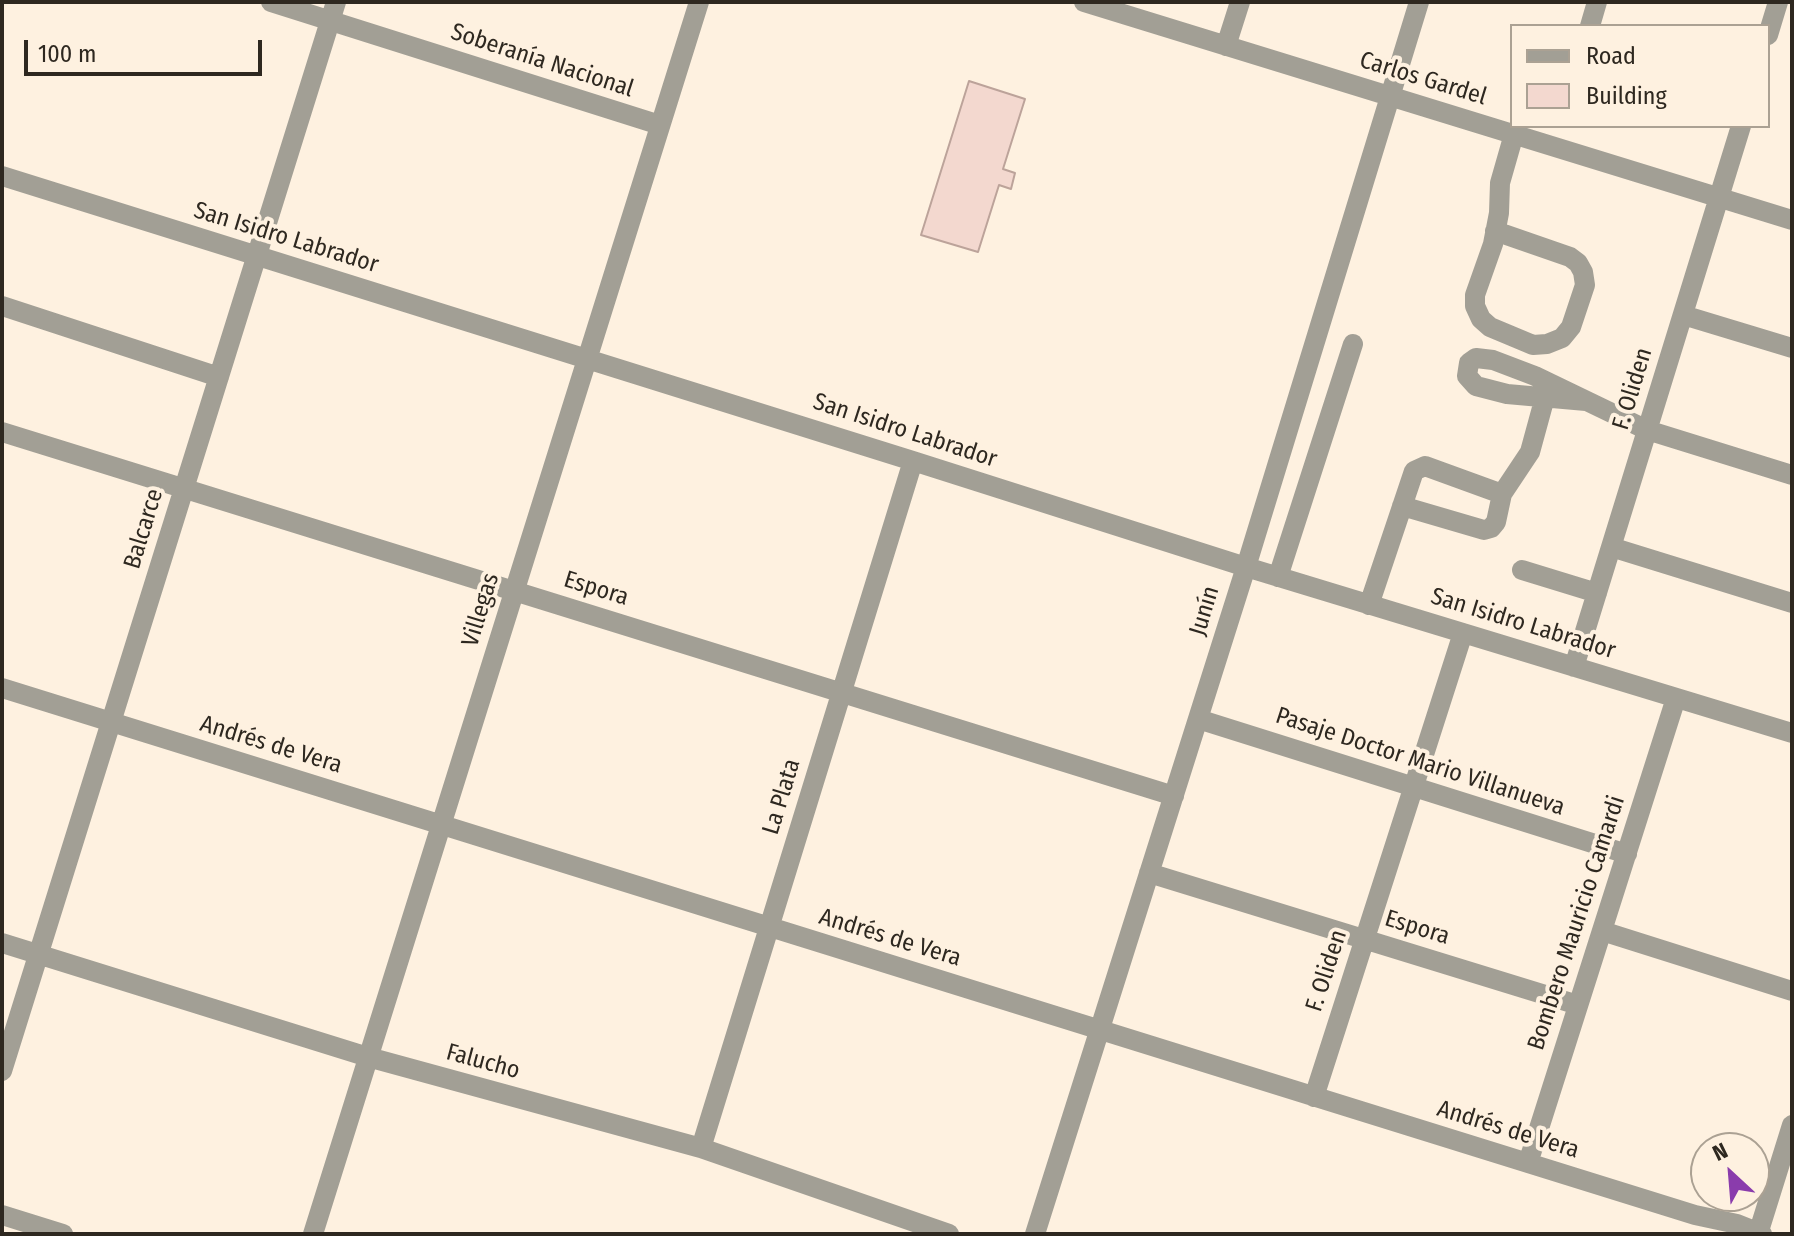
<!DOCTYPE html>
<meta charset="utf-8">
<style>
body{margin:0}
#map{position:relative;width:1794px;height:1236px;overflow:hidden;background:#fef1e0;font-family:"Fira Sans Condensed",sans-serif}
canvas{display:block}
.frame{position:absolute;inset:0;border:4px solid #2e2820;pointer-events:none}
.legend{position:absolute;left:1510px;top:24px;width:260px;height:104px;box-sizing:border-box;background:#fef1e0;border:2px solid #aba193;margin:0;padding:10px 14px;list-style:none;font-size:24px;color:#2e2820}
.legend li{display:flex;align-items:center;gap:16px;height:40px}
.legend b{width:40px;border:2px solid #aba193}
.north{position:absolute;left:1690px;top:1132px;width:80px;height:80px;box-sizing:border-box;background:#fef1e0;border:2px solid #aba193;border-radius:50%;rotate:334deg;font-size:22px;font-weight:700;line-height:32px;text-align:center;color:#2e2820}
.north::after{content:'';display:block;margin:auto;width:28px;height:36px;background:#8a3cac;clip-path:polygon(50% 0,100% 100%,50% 72%,0 100%)}
.scale{position:absolute;left:24px;top:40px;width:238px;height:36px;box-sizing:border-box;border:4px solid #2e2820;border-top:0;padding-left:10px;font-size:24px;line-height:28px;white-space:nowrap;color:#2e2820;-webkit-text-stroke:6px #fef1e0;paint-order:stroke}
</style>
<div id="map">
<canvas width="1794" height="1236"></canvas>
<div class="frame"></div>
<ul class="legend">
<li><b style="height:10px;background:#a29f95"></b>Road</li>
<li><b style="height:22px;background:#f3d8cf"></b>Building</li>
</ul>
<div class="north">N</div>
<div class="scale">100 m</div>
</div>
<script>
const ctx = document.querySelector('canvas').getContext('2d');
ctx.lineJoin = 'round';
function paint(path, color) { ctx.fillStyle = color; ctx.fill(path, 'evenodd'); }
function stroke(path, color, width, dash) { ctx.strokeStyle = color; ctx.lineWidth = width; ctx.lineCap = dash ? 'butt' : 'round'; ctx.setLineDash(dash || []); ctx.stroke(path); }
function drawText(font, color, halo, rows, align = 'center') {
  ctx.font = font + ' "Fira Sans Condensed",sans-serif'; ctx.lineWidth = 8; ctx.setLineDash([]); ctx.textBaseline = 'middle'; ctx.strokeStyle = halo; ctx.fillStyle = color; for (const [text, x, y, turn = 0] of rows) {
    ctx.save(); ctx.translate(x, y); ctx.rotate((+turn || 0) * Math.PI / 180); ctx.textAlign = isNaN(turn) ? turn : align; if (halo) ctx.strokeText(text, 0, 0); ctx.fillText(text, 0, 0); ctx.restore();
  }
}
const building = new Path2D(`
 M969 81 1025 99 1003 169 1015 173 1011 189 999 185 978 252 921 235Z`);
const minor = new Path2D(`
 M271 2 660 125
 M1084 2 1792 220
 M1590 26 1597 2
 M1768 35 1778 2
 M1226 46 1240 2
 M2 176 913 461 1246 567 1792 733
 M1495 231 1570 257 1578 263 1583 272 1585 285 1571 327 1562 338 1547 344 1533 345 1490 327 1481 319 1475 306V295L1493 244 1499 213 1500 183 1514 134
 M2 306 219 377
 M1683 315 1792 348
 M1586 401 1507 394 1476 386 1467 376 1469 363 1476 358 1493 360 1535 376 1647 430 1792 475
 M2 432 1174 796
 M1402 506 1484 530 1491 528 1496 522 1502 494 1530 452 1545 397
 M1611 547 1792 603
 M1522 570 1597 593
 M1278 577 1353 344
 M1369 605 1414 471 1425 466 1502 494
 M1574 667 1741 126
 M2 688 1695 1215 1737 1224 1762 1234
 M1198 719 1627 854
 M1149 873 1578 1005
 M1602 931 1792 991
 M2 943 368 1057 701 1148 949 1234
 M2 1071 336 2
 M1314 1097 1463 633
 M701 1148 913 461
 M1528 1163 1676 698
 M2 1215 63 1234
 M313 1234 699 2
 M1035 1234 1246 567 1419 2
 M1758 1234 1792 1125`);
const streetNames = [
 ["Soberanía Nacional",542,61,18],
 ["Carlos Gardel",1423,79,17],
 ["San Isidro Labrador",286,238,17],
 ["F. Oliden",1633,389,-73],
 ["San Isidro Labrador",905,431,18],
 ["Balcarce",144,529,-73],
 ["Espora",596,589,17],
 ["Villegas",481,610,-73],
 ["Junín",1205,611,-73],
 ["San Isidro Labrador",1523,624,17],
 ["Andrés de Vera",271,745,17],
 ["Pasaje Doctor Mario Villanueva",1420,762,18],
 ["La Plata",782,797,-73],
 ["Bombero Mauricio Camardi",1577,923,-72],
 ["Espora",1417,928,17],
 ["Andrés de Vera",890,938,17],
 ["F. Oliden",1327,971,-72],
 ["Falucho",483,1062,15],
 ["Andrés de Vera",1508,1130,17]
];
paint(building, '#f3d8cf');
stroke(building, '#bca39a', 2);
stroke(minor, '#a29f95', 20);
drawText('24px', '#2e2820', '#fef1e0', streetNames);
</script>
